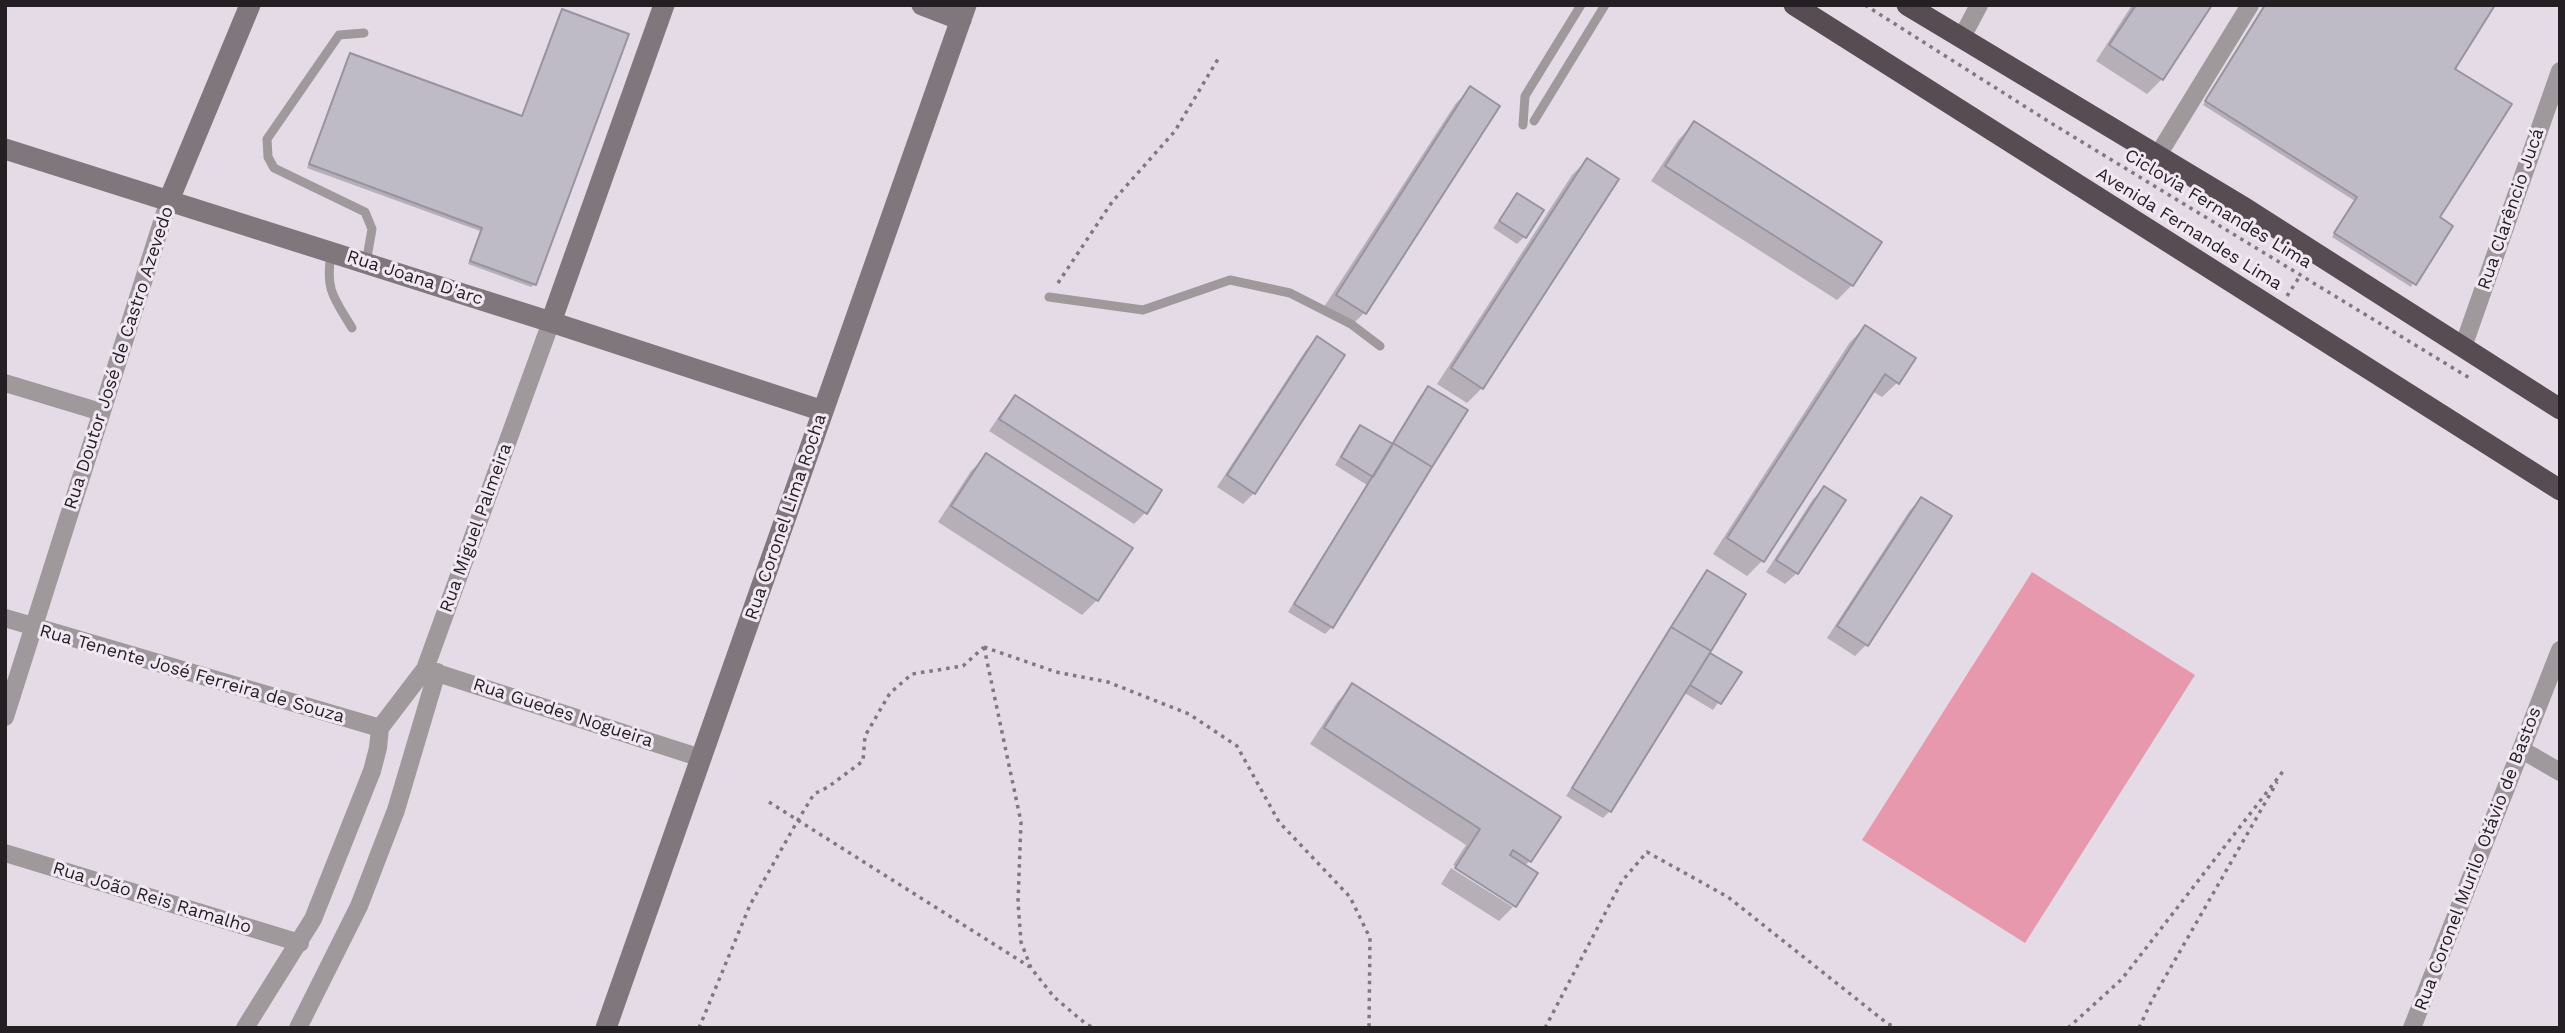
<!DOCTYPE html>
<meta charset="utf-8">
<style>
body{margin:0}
#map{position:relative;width:2565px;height:1033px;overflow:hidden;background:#e4dbe6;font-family:"Work Sans",sans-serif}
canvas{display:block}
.frame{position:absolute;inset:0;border:7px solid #231f23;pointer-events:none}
</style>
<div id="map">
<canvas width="2565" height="1033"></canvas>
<div class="frame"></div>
</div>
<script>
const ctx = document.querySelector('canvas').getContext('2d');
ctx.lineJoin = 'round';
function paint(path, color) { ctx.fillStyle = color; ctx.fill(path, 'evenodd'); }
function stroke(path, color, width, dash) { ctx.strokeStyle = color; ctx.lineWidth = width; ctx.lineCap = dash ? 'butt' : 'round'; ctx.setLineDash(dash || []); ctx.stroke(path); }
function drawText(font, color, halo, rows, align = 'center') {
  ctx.font = font + ' "Work Sans",sans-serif'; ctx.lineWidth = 6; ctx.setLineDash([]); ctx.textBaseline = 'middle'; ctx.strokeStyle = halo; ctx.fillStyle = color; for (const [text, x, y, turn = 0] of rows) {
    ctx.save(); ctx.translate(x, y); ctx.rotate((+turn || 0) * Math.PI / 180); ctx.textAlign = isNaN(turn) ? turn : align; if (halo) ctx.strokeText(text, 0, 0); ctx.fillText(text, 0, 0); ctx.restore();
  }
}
const green = new Path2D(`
 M2032 572 2195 675 2025 943 1862 840Z`);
const shadow = new Path2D(`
 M2132 5H2210L2162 79 2147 94 2096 61Z
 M2266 5 2453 69 2438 218 2411 287 2332 237 2355 201 2203 105Z
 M562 11 534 284 531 287 468 264 480 231 307 168 347 58 350 55 521 117 559 14Z
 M1471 88 1364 313 1349 328 1322 310 1456 103Z
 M1694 124 1879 243 1852 285 1837 300 1651 181 1679 139Z
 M1587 160 1482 388 1467 403 1437 384 1572 175Z
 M1518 195 1524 237 1517 244 1493 228Z
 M1865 327 1898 382 1882 397 1872 391 1762 561 1747 576 1713 554 1850 342Z
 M1317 339 1254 493 1243 504 1217 487 1306 350Z
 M1429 388 1332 627 1325 634 1288 612 1367 485 1335 465 1353 434 1361 427 1391 445 1421 395Z
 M1015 398 1159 491 1145 513 1134 524 989 431 1004 409Z
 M986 456 1097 600 1082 615 938 522 971 471Z
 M1824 488 1844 501 1797 573 1785 584 1766 572 1813 499Z
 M1921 499 1866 645 1855 656 1827 638 1910 510Z
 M1707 572V653L1739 673 1713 710 1683 692 1610 811 1603 818 1566 796 1700 580Z
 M1353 686 1530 861 1524 866 1535 873 1513 907V903L1453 865 1466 845 1310 744 1338 701Z
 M1451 868 1513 907 1499 921 1441 884Z`);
const building = new Path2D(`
 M2136 5H2212L2163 80 2109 45Z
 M2265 5H2495L2455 69 2512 104 2440 217 2453 226 2416 285 2334 233 2357 197 2205 101Z
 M562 9 629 34 536 285 470 261 482 228 309 164 350 53 522 116Z
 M1470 86 1500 106 1366 314 1336 295Z
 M1694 121 1882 242 1853 286 1665 166Z
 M1587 158 1619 179 1483 389 1451 368Z
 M1517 193 1544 210 1526 238 1499 221Z
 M1865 325 1916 358 1899 384 1885 374 1764 562 1727 538Z
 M1317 336 1345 355 1255 494 1227 475Z
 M1428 386 1468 410 1432 467 1393 443Z
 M1015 395 1162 490 1147 514 999 419Z
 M1360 425 1393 444 1373 477 1341 457Z
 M1393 443 1432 467 1333 628 1294 604Z
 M986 453 1133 548 1098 601 951 506Z
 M1824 486 1846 500 1798 574 1776 560Z
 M1921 497 1952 516 1868 646 1837 626Z
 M1707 570 1746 594 1711 651 1671 627Z
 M1671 627 1711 651 1611 812 1572 788Z
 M1710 653 1742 672 1721 704 1690 685Z
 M1352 683 1561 817 1531 862 1513 850 1510 855 1538 873 1516 907 1455 868 1480 829 1324 728Z`);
const path = new Path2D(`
 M1865 5 2051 123 2471 379
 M1058 283 1112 202 1175 131 1218 59
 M2287 296 2300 276
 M984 647 1056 672 1108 682 1189 714 1237 746 1279 822 1350 897 1370 938 1369 1028
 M984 647 1021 822 1018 902 1021 942 1031 968 1054 997 1086 1024 1094 1028
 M769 802 1030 967
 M699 1028 750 905 798 820 814 794 828 787 863 761 865 736 890 693 912 674 963 666 984 647
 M1545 1028 1622 881 1647 852 1728 897 1888 1024 1898 1028
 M2068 1028 2122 979 2284 770
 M2139 1028 2152 1000 2277 782`);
const lane = new Path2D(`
 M364 33 339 35 267 139 268 157 274 168 365 212 372 229 366 263
 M1534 121 1605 5
 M1523 125 1525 96 1581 5
 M331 254C325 290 334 298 352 328
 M1049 297 1143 310 1230 280 1290 293 1351 324 1380 346`);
const street = new Path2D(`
 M1961 39 1979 5
 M2158 155 2250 5
 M2463 347 2560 71
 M5 383 101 412
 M5 618 380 728
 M428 670 701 758
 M5 717 169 200
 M2522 750 2560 772
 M5 853 300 943
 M245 1028 313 919 372 771 378 748 380 728 425 669 551 322
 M298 1028 359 906 396 810 437 672
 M2412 1028 2560 650`);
const secondary = new Path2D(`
 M922 5 961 20
 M5 149 551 322 823 411
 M169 200 250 5
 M551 322 664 5
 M606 1028 966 5`);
const highway = new Path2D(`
 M1794 5 2560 490
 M1907 5 2245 208 2560 409`);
const streetNames = [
 ["Ciclovia Fernandes Lima",2218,209,31],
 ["Rua Clarêncio Jucá",2511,209,-71],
 ["Avenida Fernandes Lima",2189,229,32],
 ["Rua Joana D'arc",415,278,18],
 ["Rua Doutor José de Castro Azevedo",119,358,-72],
 ["Rua Coronel Lima Rocha",786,517,-71],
 ["Rua Miguel Palmeira",476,528,-70],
 ["Rua Tenente José Ferreira de Souza",192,674,16],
 ["Rua Guedes Nogueira",563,713,18],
 ["Rua Coronel Murilo Otávio de Bastos",2478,859,-69],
 ["Rua João Reis Ramalho",152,898,17]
];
paint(green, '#e798ad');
paint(shadow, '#0003');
paint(building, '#bebbc7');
stroke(building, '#97939f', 2);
stroke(path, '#7e787f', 3.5, [3.5, 5]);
stroke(lane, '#9f999c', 9);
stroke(street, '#9f999c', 18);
stroke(secondary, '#80777c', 21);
stroke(highway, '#574c52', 21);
drawText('18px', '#231f23', '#f1e8f3', streetNames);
</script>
